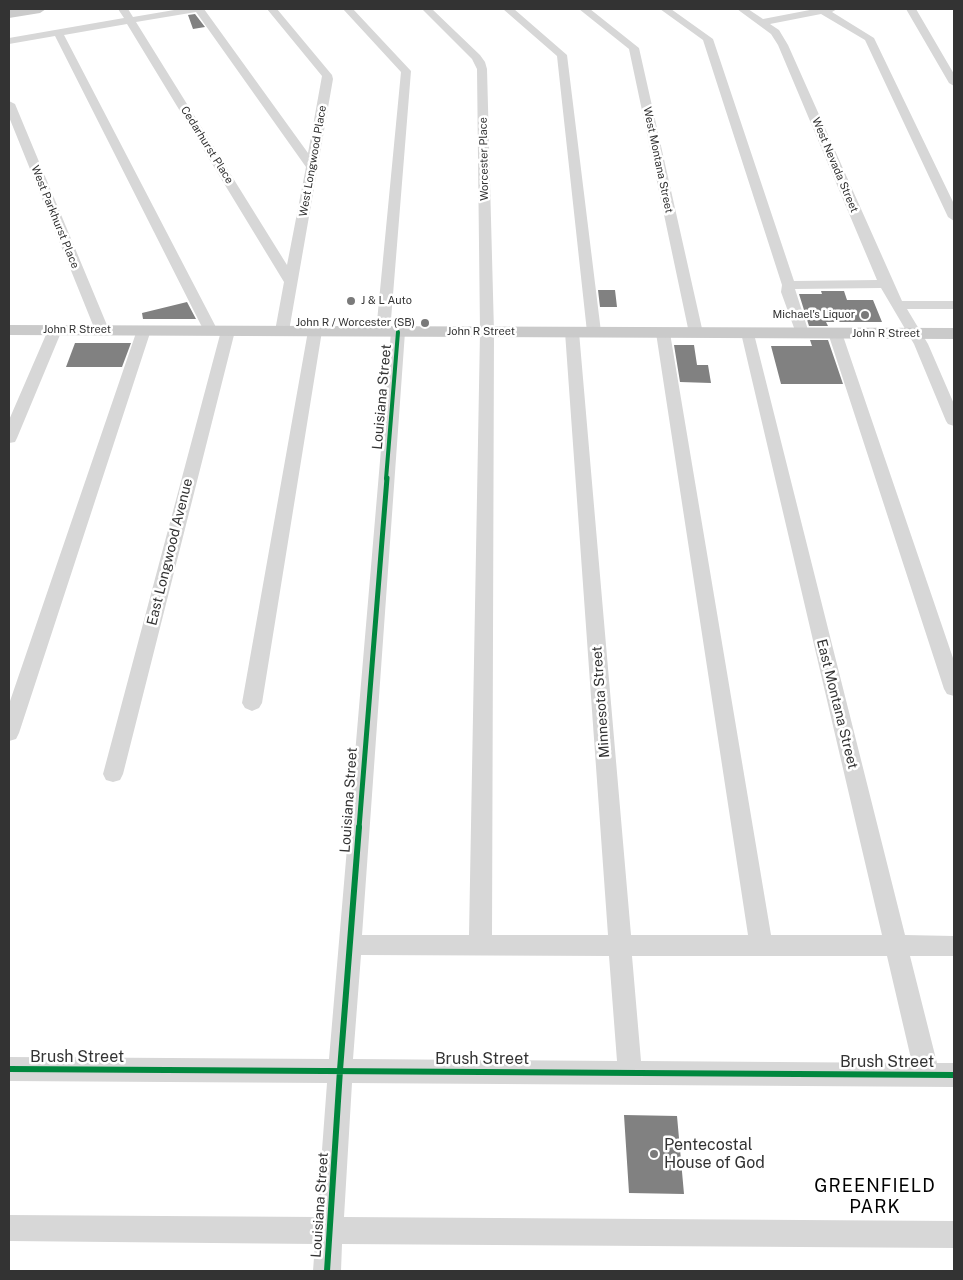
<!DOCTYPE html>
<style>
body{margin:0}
#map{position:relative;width:963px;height:1280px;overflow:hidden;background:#fff;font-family:"Public Sans",sans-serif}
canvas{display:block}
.frame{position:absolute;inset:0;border:10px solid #333;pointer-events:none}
</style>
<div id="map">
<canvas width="963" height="1280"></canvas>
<div class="frame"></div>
</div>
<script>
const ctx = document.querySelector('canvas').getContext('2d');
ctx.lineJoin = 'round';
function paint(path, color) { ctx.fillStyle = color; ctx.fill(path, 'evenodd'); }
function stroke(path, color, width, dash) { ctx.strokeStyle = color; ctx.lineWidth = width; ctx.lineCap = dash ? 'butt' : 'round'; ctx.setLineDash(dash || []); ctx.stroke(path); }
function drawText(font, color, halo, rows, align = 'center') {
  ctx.font = font + ' "Public Sans",sans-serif'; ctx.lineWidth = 5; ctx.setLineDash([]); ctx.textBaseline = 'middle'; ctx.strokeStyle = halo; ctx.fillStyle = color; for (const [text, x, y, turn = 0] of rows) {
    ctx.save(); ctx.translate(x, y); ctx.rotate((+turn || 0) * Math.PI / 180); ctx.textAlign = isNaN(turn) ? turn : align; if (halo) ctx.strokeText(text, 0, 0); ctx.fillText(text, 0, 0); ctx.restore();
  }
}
const building = new Path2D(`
 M195 14 205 27 193 29 188 15Z
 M598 290H615L617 307H600Z
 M821 291H844L847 300H873L882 322H826L828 326H809L799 294H822Z
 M187 302 196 319H143L142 313Z
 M810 340H828L843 384H781L771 346H812Z
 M75 343H131L122 367H66Z
 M674 345H694L697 365H708L711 383 680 382Z
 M624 1115 677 1116 684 1194 629 1193Z`);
const minor = new Path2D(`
 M118 9H128L133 17 180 9H204L308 153 322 76 267 9H277L332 75 333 79 289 331 287 334H277L275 331 284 282 127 24 64 35 218 331 216 334H206L204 331 55 36 9 44V38L124 18ZM196 12 306 167 287 265 136 22Z
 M343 9H353L411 71 390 332 388 335H378L376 332 401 72Z
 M422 9H432L480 55 485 62 487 69 494 332 492 935H608L565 332 567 329H577L579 332 631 935H748L656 333 658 330H668L670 333 771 935H882L741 333 743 330H753L905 935 954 936V956H910L937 1063H954V1087L352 1083 344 1217 954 1221V1248L342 1244 341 1271H313L315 1244 9 1241V1215L317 1217 327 1083 9 1081V1057L329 1059 391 332 393 329H403L405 332 362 935H469L480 332 477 69 472 59ZM361 955 609 956 617 1061 353 1059ZM632 956H887L912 1063 641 1061Z
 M503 9H514L567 55 601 332 599 335H589L587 332 557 56Z
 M579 9H590L639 48 703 333 701 336H691L689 333 629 49Z
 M660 9H671L713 39 794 281 877 280 778 45 771 34 737 9H748L763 19 815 9H837L832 12 874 38 954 204V221L948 217 865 40 821 14 770 24 779 30 788 45 902 301H954V309H907L928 344 954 404V426L948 424 946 421 914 344 881 288 795 289 809 333 807 336H797L781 292 782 285 703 40Z
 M906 9H916L954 74V86L949 83Z
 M9 101 15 104 109 330 107 333H97L95 330 9 117Z
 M55 326 60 327 62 330 17 438 15 442 9 443V420L48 330 50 327Z
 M144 326 149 327 151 330 19 733 16 739 9 741V704L137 330 139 327Z
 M228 327 233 328 235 331 123 774 120 780 113 782 106 780 103 774 221 331 223 328Z
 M315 327 320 328 322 331 262 703 259 708 252 711 245 708 242 703 308 331 310 328Z
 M835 329 840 330 842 333 954 661V696L947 694 944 689 828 333 830 330Z`);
const major = new Path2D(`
 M18 9H46L40 13 9 18V10Z
 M9 325 954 328V339L9 335Z`);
const cyclewayFar2 = new Path2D(`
 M386 479 398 332`);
const cyclewayFar1 = new Path2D(`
 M359 828 387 478`);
const cycleway = new Path2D(`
 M9 1069 954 1075
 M327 1271 340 1070 359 827`);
const markers = [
 [351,301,5,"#7a7a7a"],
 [865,315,5,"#7a7a7a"],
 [425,323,5,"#7a7a7a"],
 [654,1154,5,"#7a7a7a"]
];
const farStreetnames = [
 ["Cedarhurst Place",207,145,58],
 ["Worcester Place",484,159,-91],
 ["West Montana Street",658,160,78],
 ["West Longwood Place",313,161,-80],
 ["West Nevada Street",835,165,67],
 ["West Parkhurst Place",55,217,68],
 ["John R Street",77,330],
 ["John R Street",481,332],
 ["John R Street",886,334]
];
const farPoinames = [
 ["J & L Auto",361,301,"left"],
 ["Michael's Liquor",855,315],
 ["John R / Worcester (SB)",415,323]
];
const streetNames = [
 ["Louisiana Street",382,397,-85],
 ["East Longwood Avenue",170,552,-76],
 ["Minnesota Street",601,702,-94],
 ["East Montana Street",837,704,76],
 ["Louisiana Street",349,800,-86],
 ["Louisiana Street",320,1205,-86]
];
const nearStreetnames = [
 ["Brush Street",77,1057],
 ["Brush Street",482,1059],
 ["Brush Street",887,1062]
];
const nearPoinames = [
 ["Pentecostal",664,1145],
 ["House of God",664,1163]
];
const nearNeighbourhoodnames = [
 ["GREENFIELD",875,1186],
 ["PARK",875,1207]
];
paint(building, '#818181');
paint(minor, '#d7d7d7');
paint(major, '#cacaca');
stroke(cyclewayFar2, '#00873e', 4);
stroke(cyclewayFar1, '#00873e', 5);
stroke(cycleway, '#00873e', 6);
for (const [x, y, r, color] of markers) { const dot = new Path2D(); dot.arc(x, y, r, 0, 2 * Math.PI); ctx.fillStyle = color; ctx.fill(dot); stroke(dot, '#fff', 2); }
drawText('11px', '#333', '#fff', farStreetnames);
drawText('11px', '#333', '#fff', farPoinames, 'right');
drawText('14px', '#333', '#fff', streetNames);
drawText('16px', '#333', '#fff', nearStreetnames);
drawText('16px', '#333', '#fff', nearPoinames, 'left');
ctx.letterSpacing = '1px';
drawText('18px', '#000', '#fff', nearNeighbourhoodnames);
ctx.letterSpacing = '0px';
</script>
